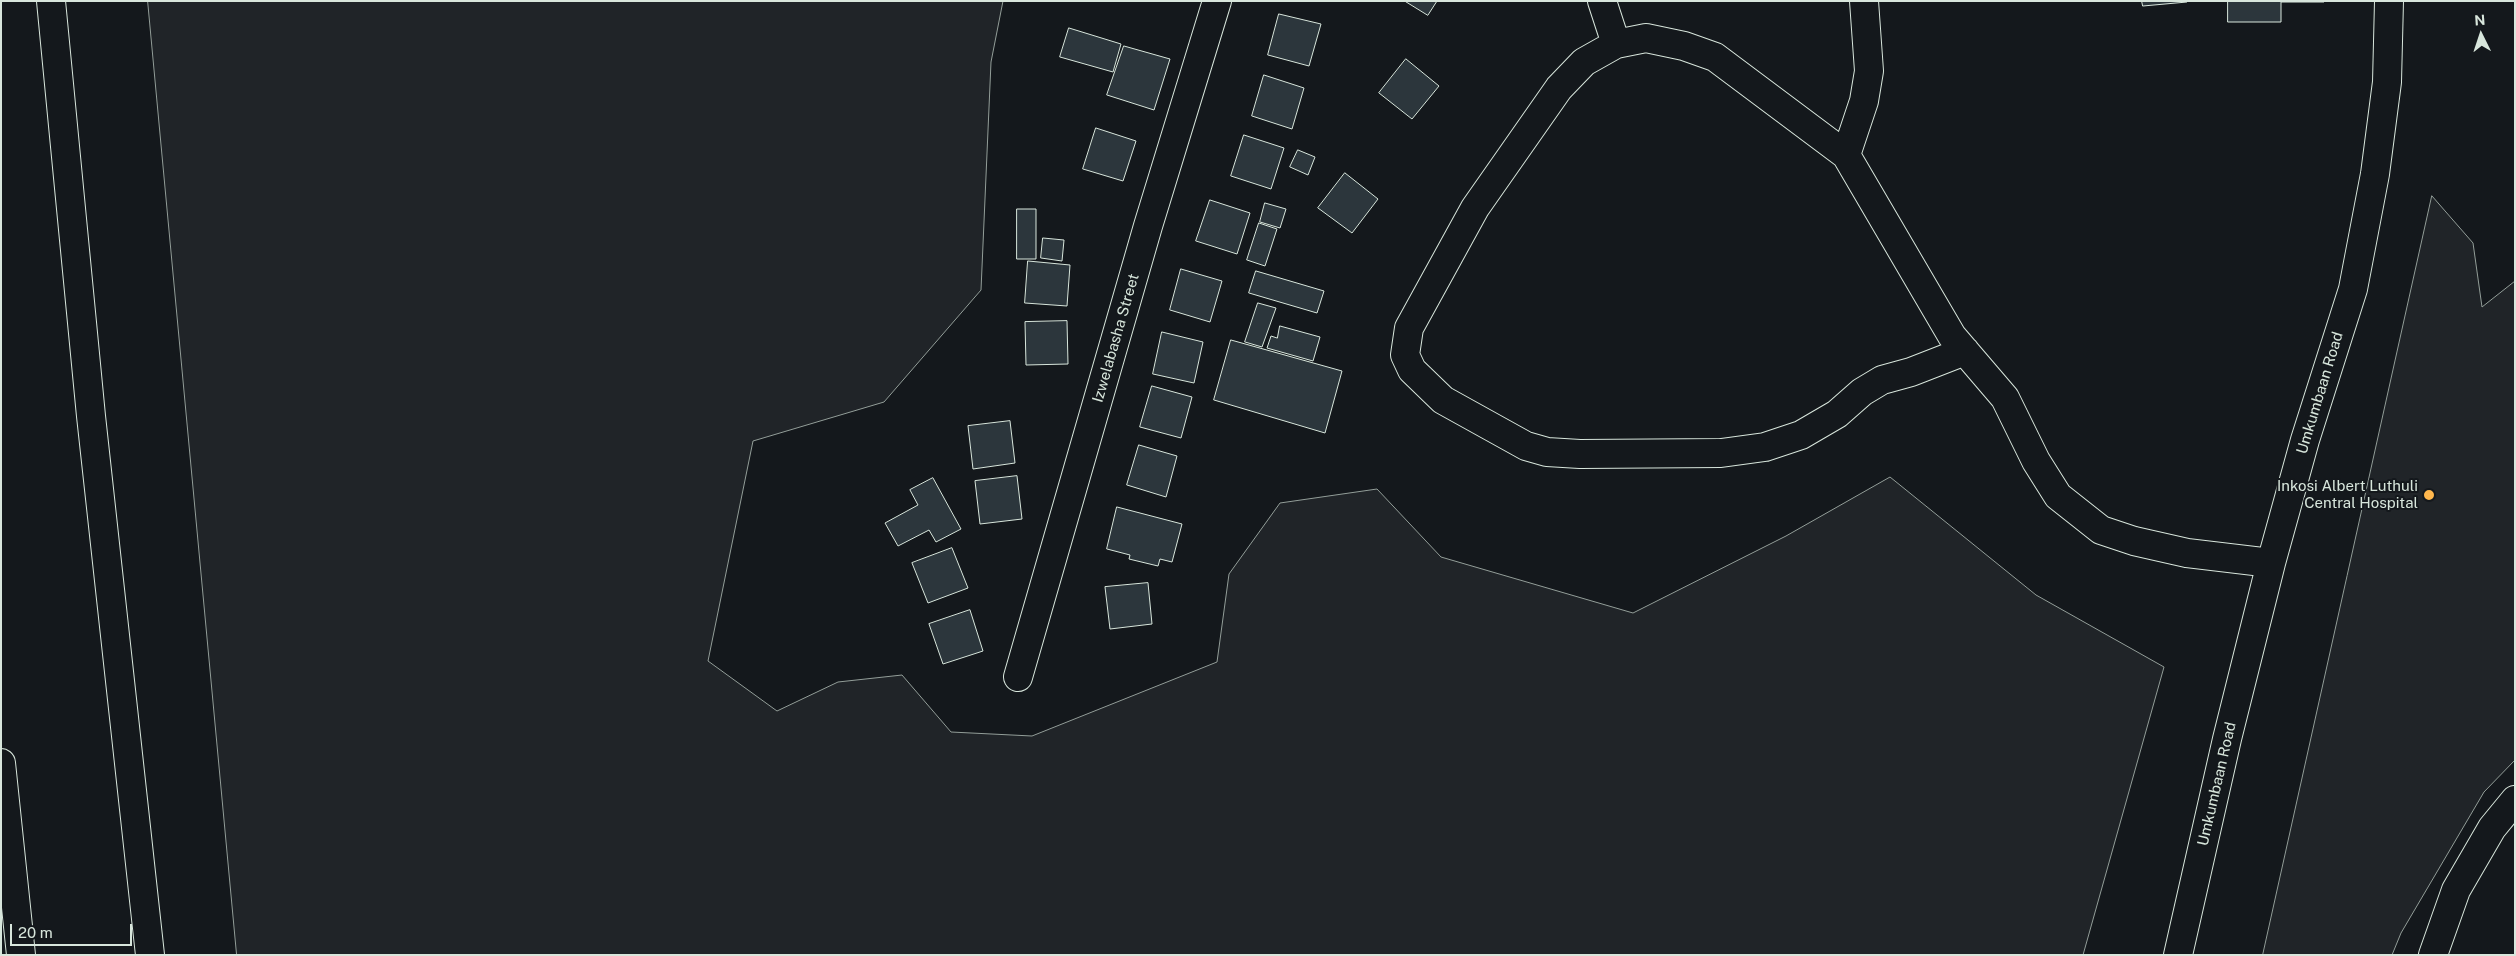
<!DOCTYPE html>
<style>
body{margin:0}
#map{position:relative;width:2516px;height:956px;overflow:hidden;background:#14181c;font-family:"Public Sans",sans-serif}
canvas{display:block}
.frame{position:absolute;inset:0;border:2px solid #d8e6dc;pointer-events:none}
.north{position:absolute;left:2456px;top:10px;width:50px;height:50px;-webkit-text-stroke:4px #14181c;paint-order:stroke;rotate:356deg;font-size:14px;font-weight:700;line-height:20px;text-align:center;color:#d8e6dc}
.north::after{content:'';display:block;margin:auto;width:18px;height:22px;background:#d8e6dc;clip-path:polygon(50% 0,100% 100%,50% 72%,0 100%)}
.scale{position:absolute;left:10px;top:924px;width:122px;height:22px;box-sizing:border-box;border:2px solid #d8e6dc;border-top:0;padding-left:6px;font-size:15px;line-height:18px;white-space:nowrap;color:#d8e6dc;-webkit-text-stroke:4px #14181c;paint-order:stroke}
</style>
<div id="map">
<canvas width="2516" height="956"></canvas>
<div class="frame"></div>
<div class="north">N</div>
<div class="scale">20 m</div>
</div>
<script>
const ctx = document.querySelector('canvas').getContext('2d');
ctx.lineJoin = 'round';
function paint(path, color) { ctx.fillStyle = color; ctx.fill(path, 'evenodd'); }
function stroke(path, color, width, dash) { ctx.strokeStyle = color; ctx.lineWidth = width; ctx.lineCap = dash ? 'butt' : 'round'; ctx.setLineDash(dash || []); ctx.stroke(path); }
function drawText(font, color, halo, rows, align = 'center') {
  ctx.font = font + ' "Public Sans",sans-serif'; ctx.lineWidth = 4; ctx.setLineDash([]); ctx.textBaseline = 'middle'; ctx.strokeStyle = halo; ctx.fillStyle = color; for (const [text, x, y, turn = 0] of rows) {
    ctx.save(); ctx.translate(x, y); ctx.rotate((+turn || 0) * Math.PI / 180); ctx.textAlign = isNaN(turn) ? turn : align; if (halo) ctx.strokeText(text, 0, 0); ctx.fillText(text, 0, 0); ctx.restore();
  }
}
const green = new Path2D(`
 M148 1H1003L991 62 981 290 884 402 753 441 708 661 777 711 838 682 902 675 951 732 1032 736 1217 662 1229 574 1280 503 1377 489 1441 557 1633 613 1786 536 1890 477 2036 595 2164 667 2083 955H237Z
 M2432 196 2473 243 2482 307 2515 281V760L2484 792 2401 933 2392 955H2263Z`);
const building = new Path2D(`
 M1405 1H1437L1428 15Z
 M2142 1H2186L2187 2 2143 6Z
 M2228 1H2324V2H2281V22H2228Z
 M1279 14 1321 24 1309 66 1268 55Z
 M1069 28 1121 44 1113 72 1060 57Z
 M1124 46 1170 59 1154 110 1107 95Z
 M1406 59 1439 86 1412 119 1379 93Z
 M1264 75 1304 88 1292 129 1252 116Z
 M1096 128 1136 141 1123 181 1083 169Z
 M1244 135 1284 148 1271 189 1231 176Z
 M1298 150 1315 157 1308 175 1290 167Z
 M1345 173 1378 199 1352 233 1318 208Z
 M1210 200 1250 213 1237 254 1196 241Z
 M1265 203 1286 209 1280 228 1260 222Z
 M1017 209H1036V259H1017Z
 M1259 223 1277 229 1265 266 1247 260Z
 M1043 238 1064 240 1062 261 1041 258Z
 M1028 261 1070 265 1067 306 1025 303Z
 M1181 269 1222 281 1210 322 1170 310Z
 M1256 271 1324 291 1317 313 1249 293Z
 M1258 303 1276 308 1262 347 1245 342Z
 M1067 321 1068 364 1026 365 1025 322Z
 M1280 326 1320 337 1313 361 1267 348 1271 336 1277 338Z
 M1162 332 1203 342 1194 383 1153 374Z
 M1231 340 1342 371 1325 433 1214 400Z
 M1152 386 1192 397 1181 438 1140 427Z
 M1010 421 1015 463 973 469 968 426Z
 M1139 445 1177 456 1166 497 1127 485Z
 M1017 476 1022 519 980 524 975 481Z
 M933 478 961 529 936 542 929 530 898 546 885 523 918 505 910 490Z
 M1117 507 1182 524 1172 562 1160 559 1158 566 1129 559 1130 555 1107 549Z
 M952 548 968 588 928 603 912 563Z
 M1148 583 1152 624 1110 629 1105 587Z
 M970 610 983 651 943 664 929 624Z`);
const street = new Path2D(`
 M1602 1 1616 44
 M1864 1 1869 71 1864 101 1846 155 1952 336 2005 398 2036 461 2058 496 2101 530 2134 541 2187 553 2271 563
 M1846 155 1715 57 1684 46 1646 38 1616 44 1584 62 1559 88 1475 208 1409 328 1405 355 1412 370 1443 400 1526 446 1547 452 1580 454 1721 453 1765 447 1801 435 1837 414 1862 392 1882 380 1911 372 1965 351
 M1018 677 1148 226 1217 1
 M2178 955 2227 739 2271 563 2305 440 2353 289 2375 174 2387 82 2389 1
 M2433 955 2456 890 2492 828 2515 800`);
const highway = new Path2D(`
 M51 1 91 416 150 955
 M1 763 21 955`);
const markers = [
 [2429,495,6,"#ffb74d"]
];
const streetNames = [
 ["Izwelabasha Street",1116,338,-74],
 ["Umkumbaan Road",2320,393,-73],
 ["Umkumbaan Road",2217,784,-77]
];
const poiNames = [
 ["Inkosi Albert Luthuli",2418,486],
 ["Central Hospital",2418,503]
];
paint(green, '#202428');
stroke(green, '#939e99', 1);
paint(building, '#2c363c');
stroke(building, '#d8e6dc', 1);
stroke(street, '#d8e6dc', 30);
stroke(highway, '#d8e6dc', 30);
stroke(street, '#14181c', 28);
stroke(highway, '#14181c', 28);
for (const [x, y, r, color] of markers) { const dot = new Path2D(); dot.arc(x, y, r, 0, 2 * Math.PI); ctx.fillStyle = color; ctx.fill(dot); stroke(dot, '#14181c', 2); }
drawText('15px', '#d8e6dc', '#14181c', streetNames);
drawText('15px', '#d8e6dc', '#14181c', poiNames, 'right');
</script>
